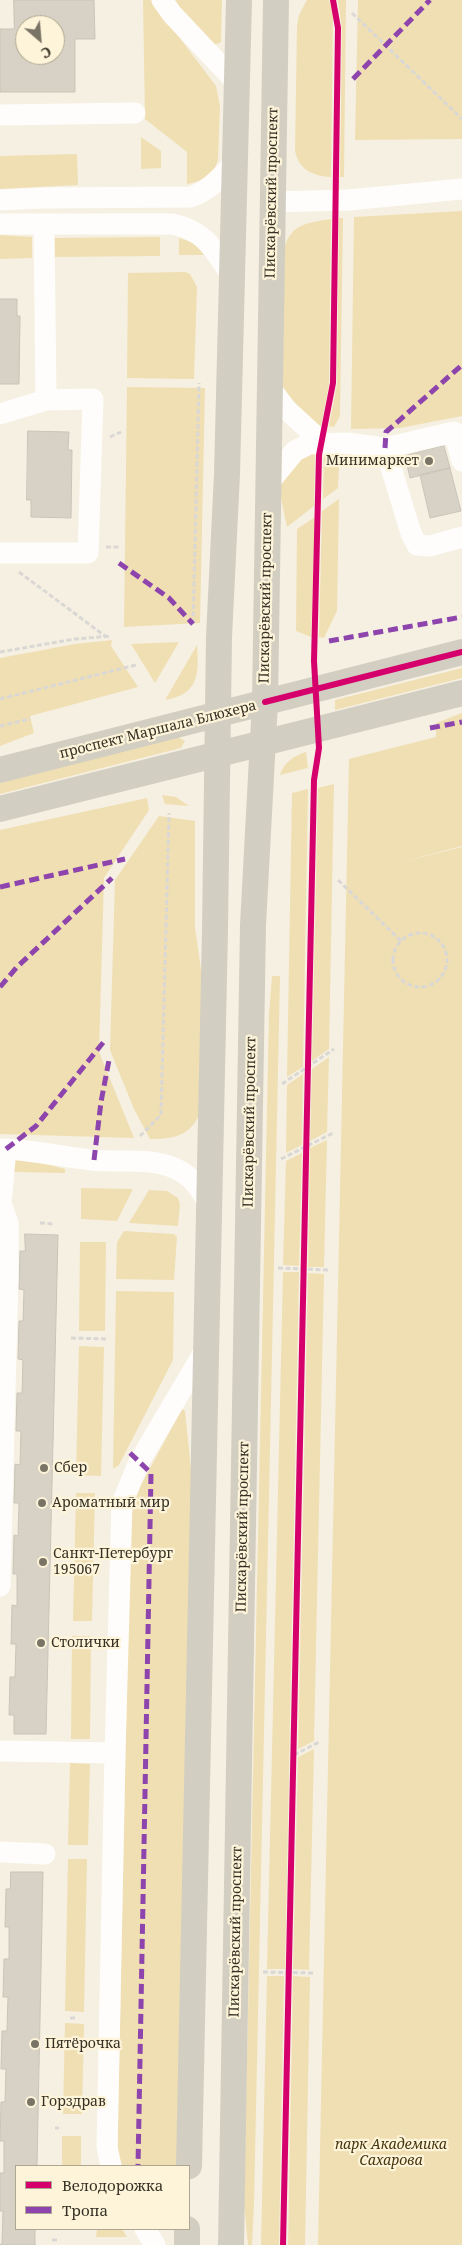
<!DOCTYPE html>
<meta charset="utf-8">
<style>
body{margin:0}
#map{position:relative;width:462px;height:2245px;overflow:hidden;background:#f6f0e2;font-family:"Noto Serif",serif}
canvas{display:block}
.legend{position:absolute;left:15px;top:2165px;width:175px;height:65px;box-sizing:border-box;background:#fef4da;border:1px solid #aea691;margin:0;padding:6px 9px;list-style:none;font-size:15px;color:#363124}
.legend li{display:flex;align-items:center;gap:10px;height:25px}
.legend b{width:25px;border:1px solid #aea691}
.north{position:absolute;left:15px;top:15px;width:50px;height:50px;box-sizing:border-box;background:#fef4da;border:1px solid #aea691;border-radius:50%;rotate:153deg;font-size:14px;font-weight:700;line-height:20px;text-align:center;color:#363124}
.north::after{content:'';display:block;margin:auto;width:18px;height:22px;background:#797466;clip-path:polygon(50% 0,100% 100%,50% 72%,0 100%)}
</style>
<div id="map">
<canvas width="462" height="2245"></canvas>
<ul class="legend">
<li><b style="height:6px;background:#d6006c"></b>Велодорожка</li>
<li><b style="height:6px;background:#8e44ad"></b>Тропа</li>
</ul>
<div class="north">С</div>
</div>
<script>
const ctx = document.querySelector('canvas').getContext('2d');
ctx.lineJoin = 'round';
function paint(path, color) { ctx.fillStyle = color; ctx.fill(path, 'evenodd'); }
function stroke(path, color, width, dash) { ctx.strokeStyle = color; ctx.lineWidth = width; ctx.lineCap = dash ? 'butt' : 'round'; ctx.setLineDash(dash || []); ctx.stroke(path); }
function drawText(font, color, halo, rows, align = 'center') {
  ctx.font = font + ' "Noto Serif",serif'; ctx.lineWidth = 4.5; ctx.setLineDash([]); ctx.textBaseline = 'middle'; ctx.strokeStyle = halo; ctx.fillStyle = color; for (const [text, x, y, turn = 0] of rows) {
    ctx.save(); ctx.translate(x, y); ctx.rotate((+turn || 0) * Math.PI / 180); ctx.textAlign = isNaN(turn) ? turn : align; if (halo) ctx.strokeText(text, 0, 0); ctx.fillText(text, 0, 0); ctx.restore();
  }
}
const green = new Path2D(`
 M143 0H151L216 86 220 106 218 160C213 176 203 181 187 184V152L145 119Z
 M172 0H222L221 42 217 44H213Z
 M307 0H329L333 14 331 177C313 176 299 170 295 151L297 26 299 15Z
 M338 0H346L344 177H340L342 28Z
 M358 0H462V139L355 140Z
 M141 137 161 151V168L141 169Z
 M77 154 78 185 0 189V156Z
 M462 211V416L400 428 351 429 354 217Z
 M339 218H343L340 416 334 427 329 426 337 384Z
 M331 219 329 384 321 426 308 419 281 386 284 249C291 223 308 223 331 219Z
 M0 235 32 237V258L0 259Z
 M160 237V256L52 257V238Z
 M179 238C191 241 197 244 204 255H179Z
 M185 272 190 274 197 287 194 379 127 378 128 273Z
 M127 387 205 388 200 623 124 627Z
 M315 452 314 506 287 527 278 484 296 459Z
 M324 452H333L339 467 338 488 323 499Z
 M339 499 337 611 324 638 319 637 322 511Z
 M315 517 311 637 296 631 297 529Z
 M112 640 111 646 138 687 30 716 34 733 0 746V658L75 644Z
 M179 642 155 683 131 644Z
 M197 645C199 674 199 694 165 700Z
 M462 668V678L335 710V700Z
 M462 713V846L402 862 462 847V2245H318L349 759 436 737V723Z
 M178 737 185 741 181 748 0 794V783Z
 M306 752 308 768 280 775C284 762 294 756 306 752Z
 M334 784 329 1049 312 1061 318 788Z
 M308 789 303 1067 287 1077 292 793Z
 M162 795 176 797 189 806 165 804Z
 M147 798 149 810 104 878 99 1052 134 1138 0 1134V830Z
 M159 816 195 821V927L202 977 199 1115C189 1137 172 1139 150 1139L134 1109 110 1050 115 880Z
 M272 976H280L254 2203 252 2245H248L244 2204 269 1014Z
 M329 1057 327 1132 310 1141 312 1069Z
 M303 1074 302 1145 286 1153 287 1085Z
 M327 1140 324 1267H308L310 1148Z
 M302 1153 299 1266 283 1265 286 1161Z
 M14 1159 35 1161 65 1169V1173L13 1172Z
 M81 1188 133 1189 117 1221 81 1219Z
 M149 1190 167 1191 178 1198 180 1205 178 1226 129 1223Z
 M124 1231 174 1234 177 1237 174 1280 116 1279 117 1242Z
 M80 1242H106L105 1331H79Z
 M283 1272H299L285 1969H267Z
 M308 1273 324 1274 314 1741 298 1749Z
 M116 1291 174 1292 173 1360 119 1465 113 1469Z
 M79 1346 104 1347 101 1476 76 1475Z
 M182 1409 185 1411 192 1479 178 2166H122L118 2153V2129L130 1522 134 1502 141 1485Z
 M76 1493H95L92 1621H73Z
 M72 1636H91L90 1739H71Z
 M314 1749 309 1970 293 1969 298 1757Z
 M70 1763 90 1764 88 1845H68Z
 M68 1859H87L84 2012 65 2011Z
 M267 1976H284L279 2245H261Z
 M293 1976 310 1977 305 2245H288Z
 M65 2023 84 2024 82 2114H63Z
 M62 2136H81V2166H62Z
 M97 2229H122L127 2237H96Z`);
const building = new Path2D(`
 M14 0H94L95 39H75V92H0V29H14ZM25 25H55V55H25Z
 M0 299H17V316H20L19 384H0Z
 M28 431 69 432 68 450H72L71 518 31 517V500H27Z
 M444 446 450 468 410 478 405 456Z
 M450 468 461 511 430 518 420 475Z
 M25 1234 58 1235 46 1734H14V1715H9L10 1677H15L16 1644H11L12 1605 17 1606V1574H13L14 1535 18 1536 19 1503H14L15 1464 20 1465 21 1431H16L17 1393H22L23 1360 18 1359 19 1321H23L24 1290 19 1289 20 1251H25Z
 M11 1872H43L37 2166H16V2229H35V2245H0L2 2243 3 2211H0V2173H4V2141H0L1 2102H5L6 2069H1L2 2031H7L8 1997H3L4 1959H9V1927H5L6 1889H10Z`);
const path = new Path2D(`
 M352 13 462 119
 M110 437 121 432
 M106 547H119
 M19 572 105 636
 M193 624 199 383
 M0 652 75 639 111 636
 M0 699 136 665
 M0 726 30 719
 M338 880 401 941
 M393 960a27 27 0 1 1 54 0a27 27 0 1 1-54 0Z
 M282 1084 334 1049
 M140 1136 161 1115 169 813
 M281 1159 333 1133
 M40 1223 54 1224
 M278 1268 330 1270
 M71 1338 108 1339
 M294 1755 319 1742
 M263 1972 313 1973
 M70 2018H77
 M55 2128H59
 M52 2240H58`);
const minor = new Path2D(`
 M162 0 172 14 238 84
 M0 115 135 113
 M0 200 43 198 191 197C210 190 222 176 235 162
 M271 202 349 200 462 189
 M0 224H172C207 231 214 251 233 278
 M44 225 46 400
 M269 386 286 409 322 442
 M0 414 46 400 93 399 88 553H0
 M385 448 411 533 417 545 430 546 462 537
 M267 485 295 451 309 444 347 443 385 448 454 432 462 461
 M0 1149C28 1149 62 1157 91 1160 119 1163 148 1157 174 1168 191 1175 200 1188 208 1203
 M0 1586 8 1275V1223L1 1203 6 1149
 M0 1751 115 1753
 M0 1852 45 1854
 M111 2166 107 2147 115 1753 122 1503 139 1462 205 1350
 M145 2229 155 2245`);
const major = new Path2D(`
 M0 770 462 652
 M0 809 462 693
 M189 2166 215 929 219 637 227 474 239 0
 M187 2245V2229
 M231 2245 253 925 265 702 276 0`);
const quiet = new Path2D(`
 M353 79 430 0
 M385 448 386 432 462 365
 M119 563 169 598 193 624
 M329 641 462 617
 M430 728 462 722
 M0 887 125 859
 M0 987 17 967 112 878
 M6 1149 36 1126 106 1039
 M94 1160 101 1102 109 1060
 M130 1453 151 1473 138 2166`);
const cycleway = new Path2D(`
 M265 702 462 652
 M283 2245 314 780 319 748 314 661 319 455 333 383 338 28 333 0`);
const markers = [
 [429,461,5,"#797466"],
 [44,1468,5,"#797466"],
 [42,1503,5,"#797466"],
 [43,1562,5,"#797466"],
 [41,1643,5,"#797466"],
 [35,2044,5,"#797466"],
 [31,2102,5,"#797466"]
];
const streetNames = [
 ["Пискарёвский проспект",272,193,-89],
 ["Пискарёвский проспект",266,598,-89],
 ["проспект Маршала Блюхера",158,730,-14],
 ["Пискарёвский проспект",250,1122,-89],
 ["Пискарёвский проспект",243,1527,-89],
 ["Пискарёвский проспект",236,1932,-89]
];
const poiNames = [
 ["Минимаркет",419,461,"right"],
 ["Сбер",54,1468],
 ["Ароматный мир",52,1503],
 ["Санкт-Петербург",53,1554],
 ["195067",53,1570],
 ["Столички",51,1643],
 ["Пятёрочка",45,2044],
 ["Горздрав",41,2102]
];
const parkNames = [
 ["парк Академика",391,2145],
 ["Сахарова",391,2161]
];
paint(green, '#f0dfb3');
paint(building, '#d7d2c5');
stroke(building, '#c9c4b8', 1);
stroke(path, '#dad8d4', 3, [5, 2.5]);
stroke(minor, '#fefdfb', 21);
stroke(major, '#d2cec2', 26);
stroke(quiet, '#8e44ad', 5, [10, 5]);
stroke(cycleway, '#d6006c', 6);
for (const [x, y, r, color] of markers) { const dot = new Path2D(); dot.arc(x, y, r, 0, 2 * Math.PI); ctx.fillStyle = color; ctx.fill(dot); stroke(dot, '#fef4da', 2); }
drawText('14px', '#363124', '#fef4da', streetNames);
drawText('14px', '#363124', '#fef4da', poiNames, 'left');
drawText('italic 14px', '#44360d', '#fef4da', parkNames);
</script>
